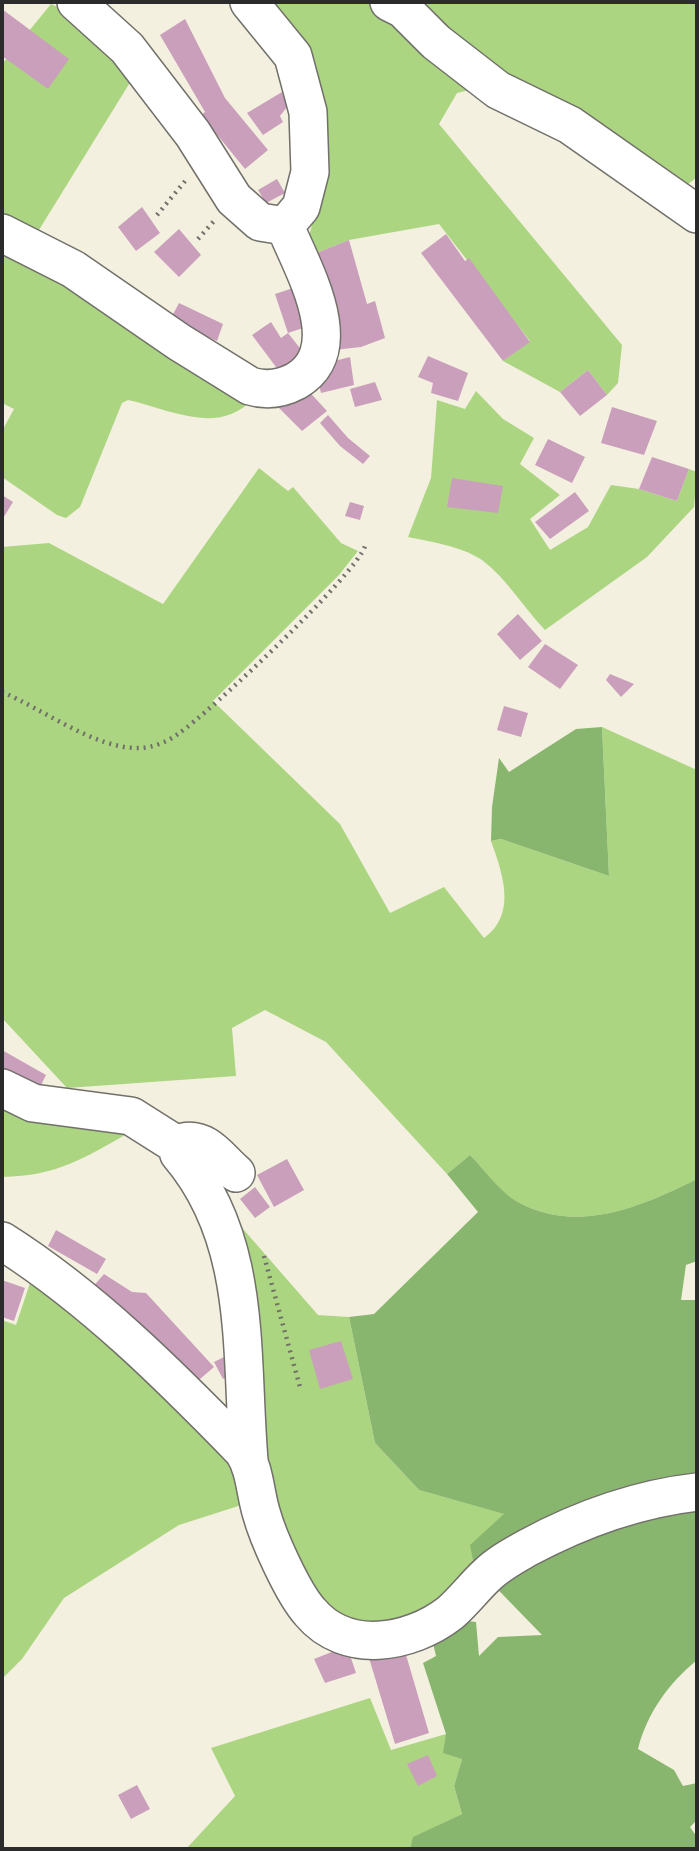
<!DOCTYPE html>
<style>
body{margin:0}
#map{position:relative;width:699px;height:1851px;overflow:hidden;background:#f4f0df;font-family:"IM FELL Great Primer",serif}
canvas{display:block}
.frame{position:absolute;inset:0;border:4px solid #2b2b2b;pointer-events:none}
</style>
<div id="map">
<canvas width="699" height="1851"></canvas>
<div class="frame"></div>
</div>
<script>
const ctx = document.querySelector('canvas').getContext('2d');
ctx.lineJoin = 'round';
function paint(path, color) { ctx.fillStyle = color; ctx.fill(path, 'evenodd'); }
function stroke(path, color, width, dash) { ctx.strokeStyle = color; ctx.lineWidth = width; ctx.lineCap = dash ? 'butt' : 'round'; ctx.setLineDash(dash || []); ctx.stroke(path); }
const green = new Path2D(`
 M267 2H697V177L681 190 503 82 457 93 439 124 622 345 618 383 607 395 588 370 560 392 503 361 530 341 439 224 349 240 314 254 309 236 320 195Z
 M51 4 84 19 134 76 34 238 2 227V64Z
 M2 239 254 398C218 437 170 409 128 400L122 403 80 507 66 518 57 515 2 477V431L14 409 2 403Z
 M476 391 503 419 534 438 520 464 560 495 530 519 550 550 588 527 611 485 639 489 677 501 689 469 697 472 694 507 647 557 545 630C524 608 507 579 482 560 461 546 432 542 408 537L431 478 437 400 465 409Z
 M259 468 288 491 293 487 341 543 358 551 339 575 213 701 340 824 390 913 444 887 484 938C518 914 502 872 491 841L501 839 609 876 602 727 697 770V1179C641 1207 576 1235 516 1201 499 1192 484 1169 470 1155L447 1174 326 1042 265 1010 232 1028 236 1076 67 1088 2 1018V547L49 543 163 604Z
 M2 1101 132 1131C84 1158 58 1176 2 1177Z
 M237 1222 318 1315 349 1317 375 1443 419 1490 505 1514 474 1565 452 1594 397 1628 331 1617 264 1502Z
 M34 1271 241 1463 251 1502 179 1525 64 1598 22 1659 2 1679V1320L16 1325Z
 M370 1698 391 1750 446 1734 462 1759 454 1786 462 1814 414 1837 410 1849H186L235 1796 211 1748Z`);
const forest = new Path2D(`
 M602 727 609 876 501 839 491 841 492 807 499 758 509 772 576 729Z
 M470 1155C484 1169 499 1191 516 1201 576 1235 641 1207 697 1179V1261L686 1265 681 1300H697V1660C669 1683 647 1713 638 1749L674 1770 683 1786 697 1783V1820L690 1827 697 1837V1849H410L413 1837 462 1814 454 1786 462 1759 443 1753 446 1734 423 1663 436 1656 432 1639 457 1620 476 1622 479 1656 498 1637 542 1635 474 1565 470 1545 504 1514 419 1490 375 1443 349 1317 374 1314 478 1212 447 1174Z`);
const building = new Path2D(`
 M2 9 69 59 48 89 2 56Z
 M185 19 225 98 268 150 245 169 201 115 205 112 160 35Z
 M282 92 287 107 280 116 283 122 263 135 247 113Z
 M277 179 285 193 266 203 258 190Z
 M142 207 160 233 136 251 118 227Z
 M179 229 201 255 179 277 154 252Z
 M446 234 465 261 469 258 530 342 503 361 421 253Z
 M349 240 367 304 375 301 385 338 361 347 334 350 314 254Z
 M302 285 315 324 288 333 275 294Z
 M179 303 223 324 217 341 170 320Z
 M271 322 281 338 288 333 307 357 282 375 252 335Z
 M428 356 468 373 458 401 431 393 433 383 418 377Z
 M350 357 354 385 321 393 315 366Z
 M588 370 607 395 580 416 560 392Z
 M375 382 382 400 355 407 350 389Z
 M304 386 327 411 302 431 278 407Z
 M612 407 657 421 644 455 601 443Z
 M328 415 348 438 370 456 363 464 340 446 320 423Z
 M548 439 585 457 572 483 535 465Z
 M652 457 689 469 677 501 639 489Z
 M452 478 503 486 498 513 447 507Z
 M575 492 589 511 550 539 535 522Z
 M2 495 13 502 2 520Z
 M350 502 364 506 360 520 345 516Z
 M518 614 542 641 520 660 497 634Z
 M545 644 578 665 560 689 528 667Z
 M610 674 634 684 621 697 606 680Z
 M504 706 528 713 521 737 497 730Z
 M2 1050 46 1075 35 1097 2 1079Z
 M287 1159 304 1190 274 1207 257 1175Z
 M255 1187 270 1207 255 1218 240 1199Z
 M56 1230 106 1259 97 1274 48 1246Z
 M104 1274 132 1292 146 1293 214 1367 193 1385 91 1289Z
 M2 1280 25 1288 14 1321 2 1317Z
 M341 1341 353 1379 320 1389 309 1350Z
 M226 1356 235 1373 223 1379 214 1362Z
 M347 1646 356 1673 325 1683 314 1659Z
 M404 1648 429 1733 395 1744 369 1658Z
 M428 1755 437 1776 418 1786 407 1764Z
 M137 1785 150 1809 131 1819 118 1795Z`);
const path = new Path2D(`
 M157 215 186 180
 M198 239 215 220
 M2 692C43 709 95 749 139 748 152 748 167 742 178 734 209 713 356 575 365 546
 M264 1256 300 1387`);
const minor = new Path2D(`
 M76 2 127 48 193 134 234 199 260 222 285 226 301 207 310 172 308 112 293 56 249 2
 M389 2 403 9 436 42 498 90 570 125 697 214
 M2 233 73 269 179 342 250 386C266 391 281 389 296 381 351 349 302 268 285 226
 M2 1088 33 1103 131 1116 180 1147
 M236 1173C220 1160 207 1137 183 1142L179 1154C253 1241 240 1354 249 1460
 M2 1241C92 1298 169 1375 243 1451 255 1469 255 1492 261 1512 268 1538 293 1593 310 1612 346 1655 410 1644 450 1613 463 1602 474 1587 487 1575 498 1564 513 1556 527 1548 581 1519 636 1499 697 1492`);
paint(green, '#acd581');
paint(forest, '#89b66f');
paint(building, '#ca9fbc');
stroke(minor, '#71706a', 40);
stroke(path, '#71706a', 4.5, [2, 5]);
stroke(minor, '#fff', 37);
</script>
